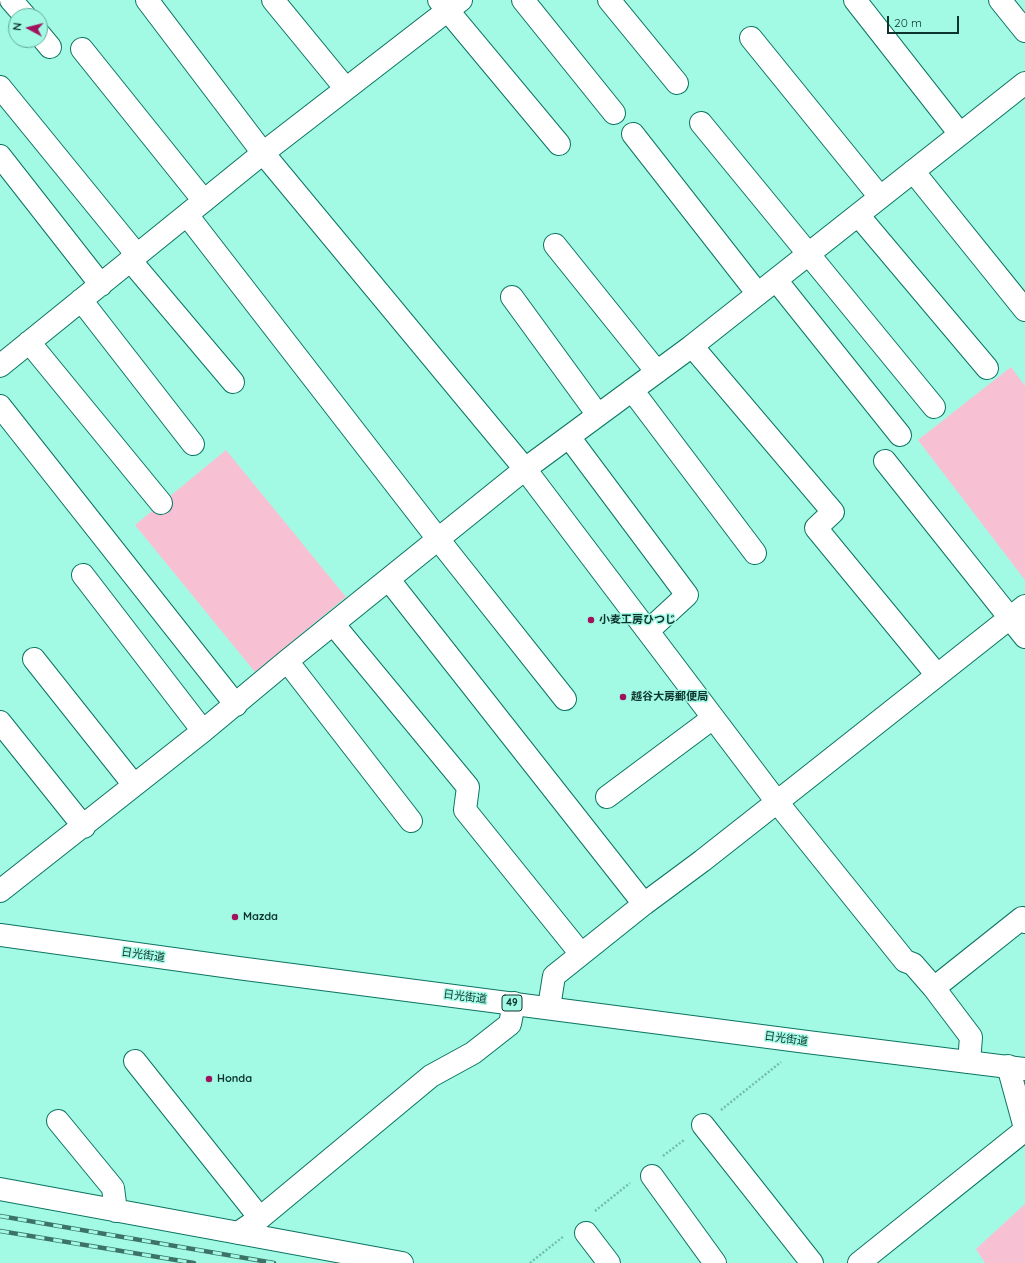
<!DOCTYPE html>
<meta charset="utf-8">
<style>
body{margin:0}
#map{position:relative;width:1025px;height:1263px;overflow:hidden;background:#a2fae4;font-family:Quicksand,sans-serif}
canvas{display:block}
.north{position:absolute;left:8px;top:8px;width:40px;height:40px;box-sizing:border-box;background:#a2fae4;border:1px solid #66ab9a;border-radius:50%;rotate:277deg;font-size:11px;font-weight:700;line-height:16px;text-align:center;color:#0d342c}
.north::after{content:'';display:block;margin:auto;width:14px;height:18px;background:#a0125c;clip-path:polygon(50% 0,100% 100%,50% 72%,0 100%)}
.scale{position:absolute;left:887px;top:16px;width:72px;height:18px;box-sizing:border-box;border:2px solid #0d342c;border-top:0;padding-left:5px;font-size:12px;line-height:14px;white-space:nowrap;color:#0d342c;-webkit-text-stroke:3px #a2fae4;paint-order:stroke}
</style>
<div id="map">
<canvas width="1025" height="1263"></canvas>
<div class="north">N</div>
<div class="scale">20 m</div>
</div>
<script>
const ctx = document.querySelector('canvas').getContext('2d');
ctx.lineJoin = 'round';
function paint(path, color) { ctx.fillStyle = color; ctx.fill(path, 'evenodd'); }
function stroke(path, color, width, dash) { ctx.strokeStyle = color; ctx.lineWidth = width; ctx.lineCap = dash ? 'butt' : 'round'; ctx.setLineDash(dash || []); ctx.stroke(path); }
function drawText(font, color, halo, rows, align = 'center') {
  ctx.font = font + ' Quicksand,"Noto Sans JP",sans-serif'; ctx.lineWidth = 3; ctx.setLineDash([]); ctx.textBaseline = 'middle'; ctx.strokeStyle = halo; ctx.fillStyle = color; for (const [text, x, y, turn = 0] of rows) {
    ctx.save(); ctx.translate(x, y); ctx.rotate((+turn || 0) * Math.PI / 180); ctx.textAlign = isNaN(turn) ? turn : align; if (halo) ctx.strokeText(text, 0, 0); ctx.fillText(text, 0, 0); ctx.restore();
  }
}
const green = new Path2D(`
 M1011 367 1025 386V580L918 440Z
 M226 450 346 597 255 672 135 525Z
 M1025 1204V1263H985L976 1249Z`);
const path = new Path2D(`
 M721 1110 781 1062
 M663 1156 684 1140
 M595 1211 630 1183
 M530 1263 564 1236`);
const minor = new Path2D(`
 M11 0 25 16
 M147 0 263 153 525 469 777 802 905 961 913 964 934 988 971 1037 969 1062
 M273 0 346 89
 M439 0 559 144
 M523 0 614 113
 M609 0 677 83
 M855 0 960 134
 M1000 0 1025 31
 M40 35 50 47
 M751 38 880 197
 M82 49 204 201
 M0 87 137 255
 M701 123 934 407
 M633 134 758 294
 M0 156 101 285
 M913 171 1025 310
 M187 215 438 539 565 699
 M858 215 987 368
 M555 245 657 372
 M130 260 233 382
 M776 280 900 435
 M512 297 598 415
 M81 300 193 444
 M29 342 161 503
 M692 346 833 512 816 528 937 675
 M0 366 263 153 461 0
 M632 390 755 553
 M0 406 236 705
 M569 437 687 595 648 631
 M885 461 1025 637
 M83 575 203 731
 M389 580 644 904
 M334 625 468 787 465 810 581 954
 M34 659 134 785
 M287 661 411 821
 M0 722 84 827
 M607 797 713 718
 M0 891 203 731 287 661 525 469 692 346 1025 83
 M934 988 1022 918 1025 922
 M549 1007 554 976 644 904 702 861 777 802 1025 606
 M135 1061 260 1218
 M1008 1066 1025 1128
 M58 1121 113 1188 116 1211
 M703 1125 812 1263
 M652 1176 715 1263
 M0 1189 402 1263
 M238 1233 260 1218 431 1076 473 1053 510 1024 514 1003
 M586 1233 609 1263
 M859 1263 1025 1130`);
const major = new Path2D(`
 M0 935 238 968 807 1042 1025 1069`);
const rail = new Path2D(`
 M0 1216 274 1263
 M0 1231 194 1263`);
const markers = [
 [591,620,4,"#a0125c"],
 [623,697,4,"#a0125c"],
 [235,917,4,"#a0125c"],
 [209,1079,4,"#a0125c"]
];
const shields = [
 [512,1003,20]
];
const shieldNames = [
 ["49",512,1003]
];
const poiNames = [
 ["小麦工房ひつじ",599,620],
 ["越谷大房郵便局",631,697],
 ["Mazda",243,917],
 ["Honda",217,1079]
];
const streetNames = [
 ["日光街道",143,955,8],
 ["日光街道",465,997,7],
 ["日光街道",786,1039,8]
];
paint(green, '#f8c1d3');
stroke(minor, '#0b7462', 24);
stroke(major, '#0b7462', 24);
stroke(path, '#74bdac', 2.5, [2, 2]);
stroke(minor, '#fff', 22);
stroke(major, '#fff', 22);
stroke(rail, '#3c7366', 4.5);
stroke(rail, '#a2fae4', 3, [9]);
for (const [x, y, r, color] of markers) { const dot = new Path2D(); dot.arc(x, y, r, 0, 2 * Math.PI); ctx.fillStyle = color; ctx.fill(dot); stroke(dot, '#a2fae4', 1.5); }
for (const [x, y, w] of shields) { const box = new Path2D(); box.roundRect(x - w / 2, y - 8, w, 16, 3); ctx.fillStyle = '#a2fae4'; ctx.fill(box); stroke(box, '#0d342c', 1); }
drawText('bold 10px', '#0d342c', null, shieldNames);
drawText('bold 11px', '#0d342c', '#a2fae4', poiNames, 'left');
drawText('11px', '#0d342c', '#a2fae4', streetNames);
</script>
